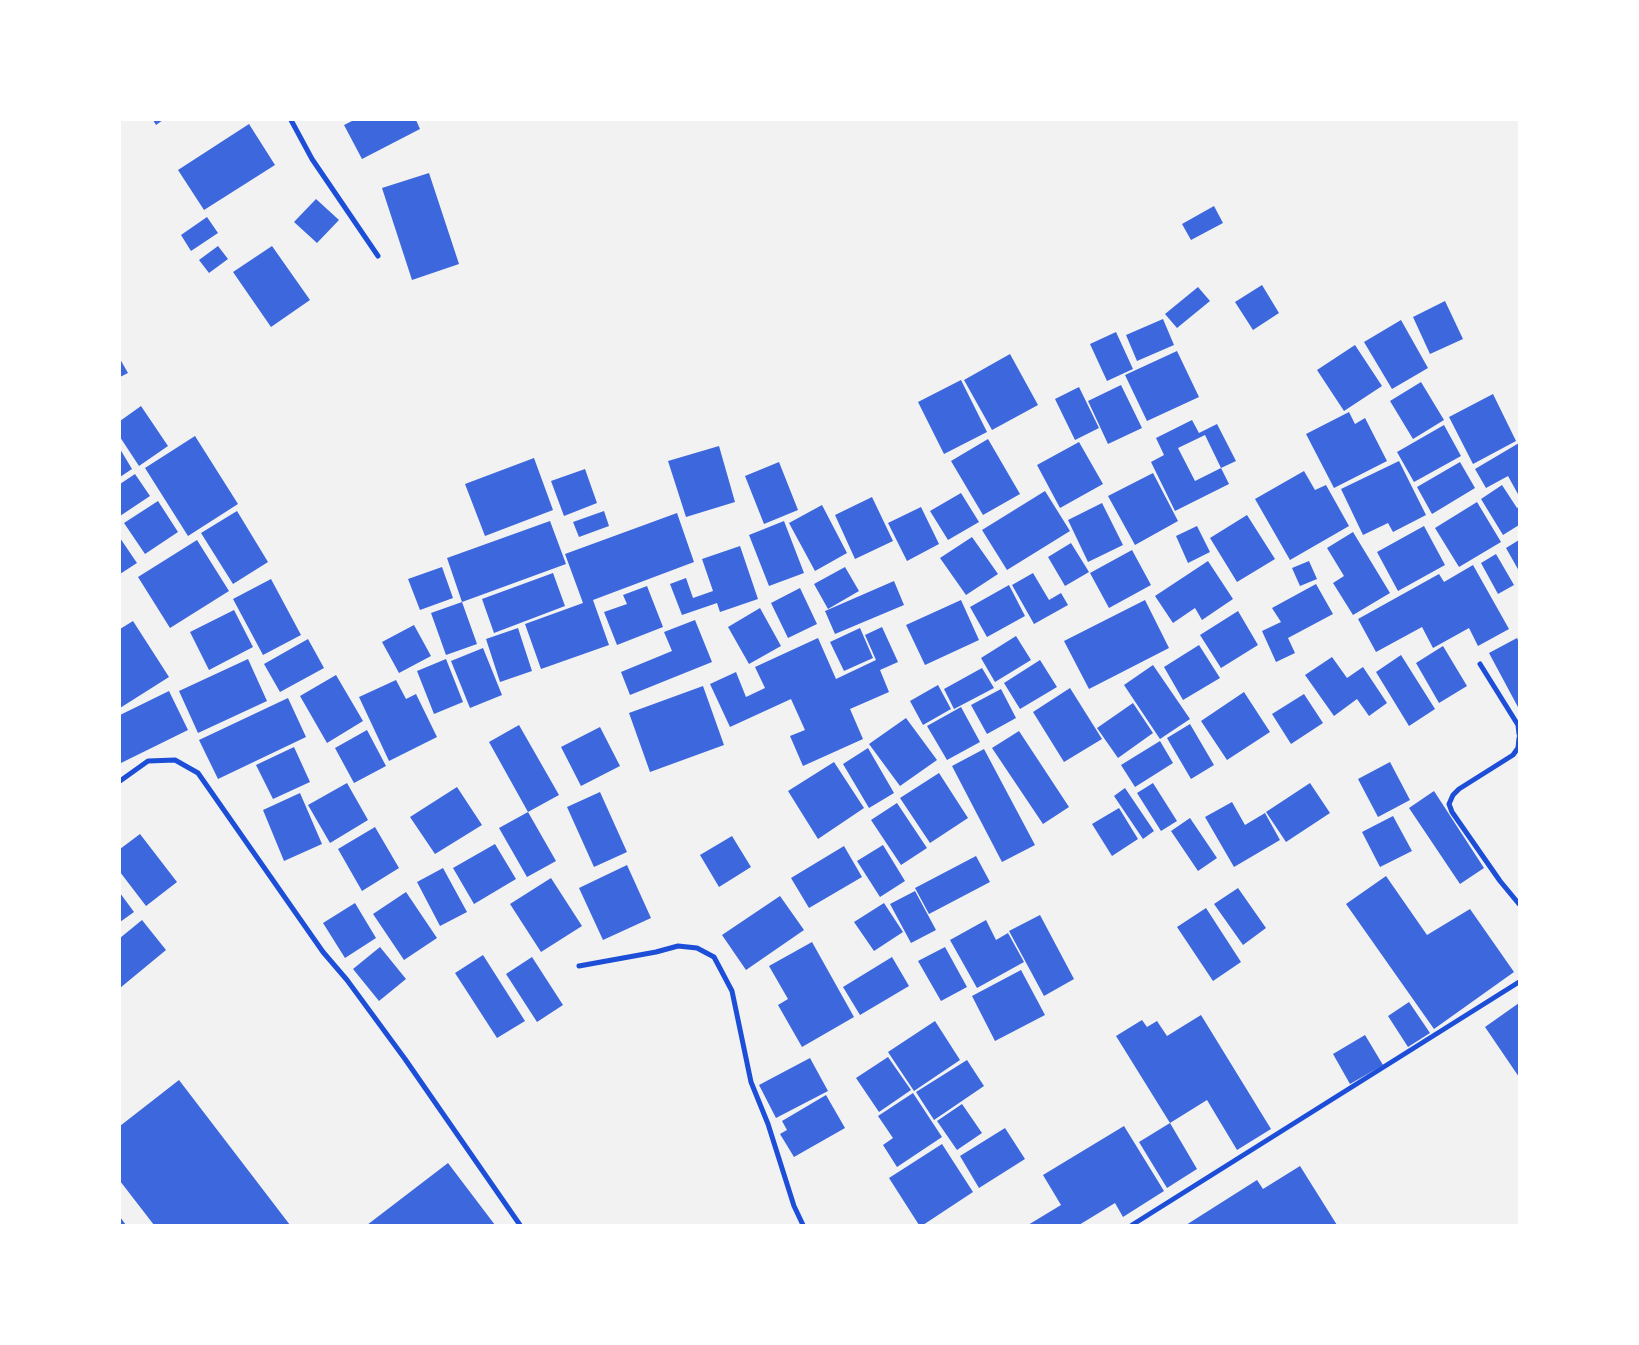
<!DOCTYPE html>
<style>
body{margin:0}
#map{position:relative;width:1639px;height:1345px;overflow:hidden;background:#f2f2f2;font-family:"Roboto Condensed",sans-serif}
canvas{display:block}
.frame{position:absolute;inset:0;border:121px solid #fff;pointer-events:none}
</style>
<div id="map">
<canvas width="1639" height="1345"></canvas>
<div class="frame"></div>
</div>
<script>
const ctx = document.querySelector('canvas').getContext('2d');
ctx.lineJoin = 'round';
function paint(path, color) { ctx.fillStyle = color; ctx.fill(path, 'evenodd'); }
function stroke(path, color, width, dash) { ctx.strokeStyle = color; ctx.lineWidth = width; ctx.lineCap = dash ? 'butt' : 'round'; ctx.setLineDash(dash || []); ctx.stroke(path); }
const building = new Path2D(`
 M153 120H163L156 125Z
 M354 120H416L420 129 362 159 344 125Z
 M249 124 275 165 204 210 178 170Z
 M429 173 459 264 412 280 382 188Z
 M316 199 339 220 317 243 294 222Z
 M1214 206 1223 223 1191 240 1182 224Z
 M207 217 218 233 191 251 181 235Z
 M218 246 228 259 209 273 199 260Z
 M272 246 310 300 271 327 233 272Z
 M1262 285 1279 313 1253 330 1235 302Z
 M1198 287 1210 301 1177 328 1165 314Z
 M1445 301 1463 339 1430 354 1413 317Z
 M1163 319 1174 345 1137 361 1126 335Z
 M1401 320 1428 368 1392 389 1364 342Z
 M1116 332 1133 369 1107 381 1090 344Z
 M1355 345 1382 386 1344 411 1317 370Z
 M1177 351 1199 397 1147 421 1125 375Z
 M1010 354 1038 405 992 430 964 380Z
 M120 359 128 373 120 377Z
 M961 380 987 432 944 454 918 402Z
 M1421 382 1444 420 1413 439 1390 401Z
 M1121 385 1142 428 1108 444 1088 401Z
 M1079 387 1099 428 1075 440 1055 399Z
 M1493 394 1516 441 1473 464 1449 417Z
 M141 406 168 446 139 466 120 437V421Z
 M1349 412 1355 424 1365 418 1387 461 1334 488 1306 434Z
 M1192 420 1199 433 1217 424 1236 461 1221 468 1205 435 1178 448 1195 481 1221 468 1229 484 1175 511 1151 462 1164 455 1156 438Z
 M1444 425 1461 456 1414 482 1397 452Z
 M195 436 238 504 188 536 145 468Z
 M988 439 1020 494 983 515 951 461Z
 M1079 442 1103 484 1060 508 1037 465Z
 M1519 443V496L1508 476 1486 488 1475 469Z
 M719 446 735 502 686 517 668 461Z
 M120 449 132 469 120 477Z
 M534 458 553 510 485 536 465 484Z
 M1399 461 1426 515 1393 532 1388 523 1363 535 1341 489Z
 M779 462 798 510 764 524 745 476Z
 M1460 462 1475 488 1432 514 1417 487Z
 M585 469 597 503 564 516 551 481Z
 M1304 471 1315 490 1326 485 1349 526 1290 560 1255 499Z
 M1153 473 1178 521 1135 545 1108 496Z
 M135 474 150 496 120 516V484Z
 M1502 485 1517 508 1519 507V525L1503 535 1481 499Z
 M1045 491 1070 531 1007 570 982 530Z
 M961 493 979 522 948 540 930 511Z
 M872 497 893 541 855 559 835 515Z
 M158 501 178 532 145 554 124 523Z
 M1477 502 1501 542 1459 567 1435 528Z
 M1102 503 1123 545 1088 562 1068 520Z
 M822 505 847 553 815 571 789 523Z
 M921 507 939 544 907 561 888 523Z
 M237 511 268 562 233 584 201 533Z
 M604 511 609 526 579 537 573 522Z
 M677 513 694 562 593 600 609 645 541 669 525 624 583 603 565 554Z
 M1247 515 1275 559 1237 582 1210 538Z
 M550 521 566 564 462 602 447 558Z
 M784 521 804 573 769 586 749 535Z
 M1197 526 1210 552 1188 563 1176 536Z
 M1424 526 1445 565 1398 591 1377 552Z
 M1353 532 1390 593 1353 615 1333 583 1344 576 1327 548Z
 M972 537 998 574 966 595 940 558Z
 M120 538 137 563 120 574Z
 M197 540 229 591 170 628 138 577Z
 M1519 540V571L1506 548Z
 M1071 543 1089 572 1065 586 1048 557Z
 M740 546 758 599 720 612 717 603 682 615 670 584 686 578 693 598 713 591 702 559Z
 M1132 550 1151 585 1109 608 1090 573Z
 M1496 554 1514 585 1498 594 1481 563Z
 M1208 561 1233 599 1202 620 1195 608 1173 623 1155 596Z
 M1309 561 1317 579 1300 586 1292 568Z
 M1473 565 1509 629 1478 646 1469 628 1433 648 1422 627 1376 652 1358 619 1439 574 1444 582Z
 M442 567 453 598 420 610 408 579Z
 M845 567 859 591 828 609 814 584Z
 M553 573 565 606 494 633 482 599Z
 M1033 573 1049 600 1061 593 1068 605 1034 624 1012 585Z
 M271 579 301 635 263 655 233 599Z
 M894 581 904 605 835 634 825 611Z
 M1316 584 1333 614 1288 638 1295 653 1276 662 1262 631 1281 622 1272 608Z
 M1009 585 1025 616 987 637 970 607Z
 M647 586 663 627 617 645 604 612 627 604 623 595Z
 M800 588 817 624 788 638 771 603Z
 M961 600 979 640 925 665 906 625Z
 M1145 600 1169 648 1089 689 1064 641Z
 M462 602 477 644 446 655 431 613Z
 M760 608 781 646 749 664 728 627Z
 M234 610 253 647 209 670 190 632Z
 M1238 611 1258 645 1221 668 1200 635Z
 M695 620 712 662 630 695 621 672 672 651 664 632Z
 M133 621 169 677 120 708V629Z
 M414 625 431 656 399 673 382 642Z
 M882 627 898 662 880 670 889 692 850 709 863 739 803 766 790 736 805 730 791 699 730 727 710 684 736 672 746 697 765 688 755 667 818 638 836 679 876 660 865 635Z
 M518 628 532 671 500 682 486 639Z
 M860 628 873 658 844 671 830 642Z
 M1016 636 1031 660 995 682 981 658Z
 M1517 638 1519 642V709L1489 653Z
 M308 639 324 668 280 692 264 664Z
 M1199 645 1220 678 1183 700 1164 667Z
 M1443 646 1467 686 1439 703 1416 663Z
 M483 648 502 695 470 708 451 661Z
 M1401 655 1435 709 1409 726 1376 672Z
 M1332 657 1347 678 1363 667 1387 703 1369 716 1357 699 1334 716 1305 675Z
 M248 659 267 701 198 733 179 691Z
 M446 659 463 702 434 714 417 671Z
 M1040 660 1057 687 1020 709 1004 683Z
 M1153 665 1190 719 1160 739 1124 685Z
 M982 668 994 688 954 709 944 689Z
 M336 675 363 721 327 743 300 696Z
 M396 680 406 699 416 694 437 737 389 761 359 697Z
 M938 685 951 709 923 725 910 701Z
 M703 686 724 745 650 772 629 713Z
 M1070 688 1102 739 1064 762 1033 712Z
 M1001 689 1016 718 987 734 971 705Z
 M169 691 188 730 121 763 120 761V715Z
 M1244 692 1270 732 1227 760 1201 721Z
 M1304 694 1323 723 1291 744 1272 714Z
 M288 698 306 737 218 779 199 740Z
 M1133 703 1153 733 1118 758 1097 728Z
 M961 707 980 742 947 760 927 726Z
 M906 718 937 760 900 786 869 744Z
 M1190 724 1214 765 1191 779 1167 738Z
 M519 725 559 795 528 812 489 742Z
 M600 727 620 766 581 786 561 747Z
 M367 730 386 766 354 783 335 748Z
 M1019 731 1069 807 1043 824 992 748Z
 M1160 741 1173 763 1135 787 1121 765Z
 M294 747 310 782 273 799 256 765Z
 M868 748 894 793 869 808 843 764Z
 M984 749 1035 845 1002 862 952 766Z
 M834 762 864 808 818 839 788 791Z
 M1390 762 1410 800 1378 817 1358 779Z
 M939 773 968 818 930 843 900 798Z
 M347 783 368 820 330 843 308 805Z
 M1153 783 1177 821 1161 831 1137 793Z
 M1310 783 1330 813 1286 842 1266 812Z
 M457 787 482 825 435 854 410 817Z
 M1125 788 1154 831 1143 839 1114 796Z
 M1434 791 1484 868 1460 884 1409 808Z
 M600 792 627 852 594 867 567 807Z
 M300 793 322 844 284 861 263 810Z
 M1232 802 1245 825 1265 813 1280 840 1234 867 1205 817Z
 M897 803 927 848 901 865 871 820Z
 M1119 808 1138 839 1112 856 1092 824Z
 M528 812 556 861 527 877 499 828Z
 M1393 816 1412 851 1380 867 1362 832Z
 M1190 818 1217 858 1198 871 1171 831Z
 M375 827 399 868 362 891 338 849Z
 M140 834 177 882 146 906 120 872V849Z
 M732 836 751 867 719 887 700 855Z
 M495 844 516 879 474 904 453 868Z
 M883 845 905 881 880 897 857 861Z
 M844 846 862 877 809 908 791 878Z
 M976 856 990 882 929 914 915 888Z
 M627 865 651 918 603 940 579 888Z
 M443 868 467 912 440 926 417 882Z
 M1386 876 1427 935 1470 909 1514 972 1434 1029 1346 904Z
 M551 878 582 926 541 952 510 904Z
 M1238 888 1266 928 1243 945 1214 904Z
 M915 891 936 930 911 943 890 904Z
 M406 892 437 938 404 960 373 914Z
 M120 893 134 912 120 922Z
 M780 896 804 930 746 970 722 935Z
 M355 903 376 938 345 958 323 923Z
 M884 903 903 932 874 951 854 922Z
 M1206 908 1241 962 1213 981 1177 927Z
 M1040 915 1074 979 1044 996 1009 931Z
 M142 920 166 950 120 988V938Z
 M986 920 996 940 1008 933 1024 962 977 988 950 940Z
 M812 942 854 1017 802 1047 778 1005 788 999 769 966Z
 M380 947 406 979 379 1001 353 969Z
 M945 947 967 987 941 1001 918 961Z
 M483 955 525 1021 497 1038 455 973Z
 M532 957 563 1005 537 1022 506 974Z
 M892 957 909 986 860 1015 843 987Z
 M1021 970 1045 1015 995 1041 972 996Z
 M1409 1002 1430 1033 1408 1047 1388 1016Z
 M1519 1003V1077L1485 1027Z
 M1201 1015 1271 1129 1237 1150 1207 1100 1170 1123 1116 1036 1142 1020 1147 1027 1157 1021 1167 1036Z
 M935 1021 960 1060 914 1091 888 1052Z
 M1365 1035 1383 1065 1350 1084 1333 1054Z
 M888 1057 911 1090 879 1112 856 1078Z
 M810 1058 828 1091 776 1118 759 1085Z
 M967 1060 984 1086 934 1120 916 1092Z
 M179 1080 290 1225H154L120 1181V1126Z
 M913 1093 942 1137 897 1167 883 1145 893 1138 878 1116Z
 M826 1095 845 1128 794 1157 780 1134 787 1130 782 1121Z
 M962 1104 982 1133 957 1150 937 1121Z
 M1170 1123 1197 1169 1167 1188 1139 1142Z
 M1124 1126 1164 1191 1123 1217 1115 1203 1079 1225H1028L1061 1205 1043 1175Z
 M1005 1128 1025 1159 979 1188 960 1156Z
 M942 1144 973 1192 923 1225H919L889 1178Z
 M448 1163 495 1225H367Z
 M1300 1166 1337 1225H1186L1257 1180 1263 1189Z
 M120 1217 126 1225H120Z`);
const minor = new Path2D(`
 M291 120 312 159 378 256
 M1480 664 1518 725 1519 734
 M1519 738 1518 748 1513 755 1459 789 1453 795 1449 804 1452 812 1500 881 1519 904
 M120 781 148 761 175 760 198 773 323 952 347 980 405 1059 520 1225
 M579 966 656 952 678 946 697 948 714 957 732 991 751 1082 768 1124 794 1206 803 1225
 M1132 1225 1519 982`);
paint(building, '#3d67dc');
stroke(minor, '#1d4ed8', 5);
</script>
